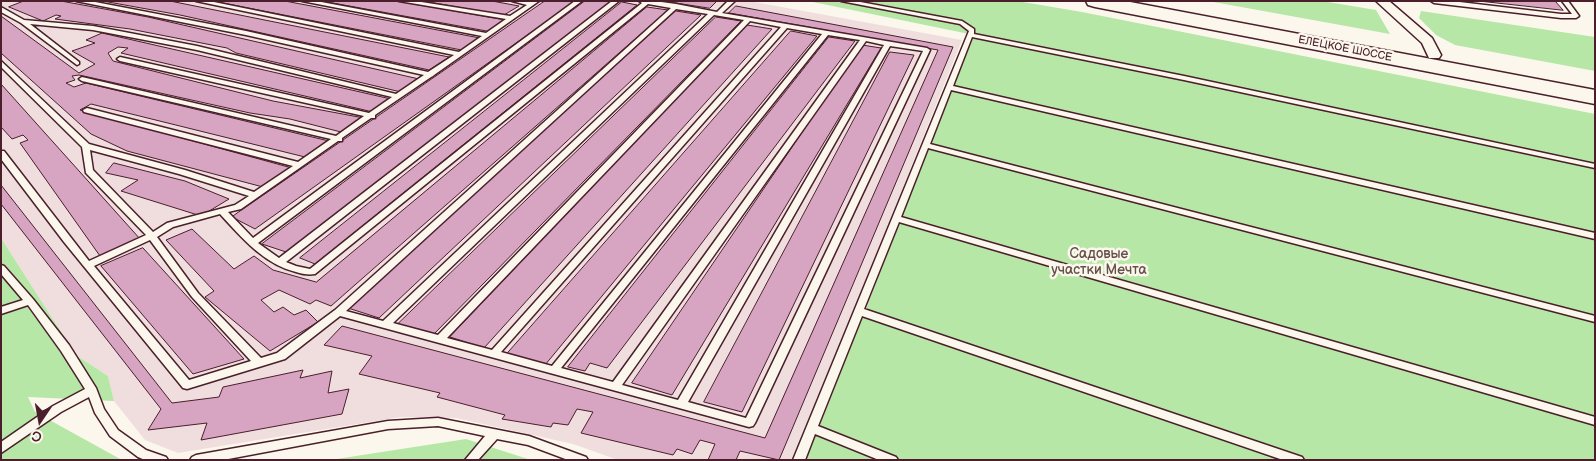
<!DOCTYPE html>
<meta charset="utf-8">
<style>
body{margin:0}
#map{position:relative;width:1596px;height:461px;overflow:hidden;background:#fbf7ec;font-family:"Balsamiq Sans",sans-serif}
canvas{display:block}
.frame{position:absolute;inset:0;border:2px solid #4a1f2b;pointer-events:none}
.north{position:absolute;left:15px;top:396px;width:50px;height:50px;-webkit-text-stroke:4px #fbf7ec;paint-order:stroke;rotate:192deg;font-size:14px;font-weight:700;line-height:20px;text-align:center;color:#4a1f2b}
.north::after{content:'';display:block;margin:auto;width:18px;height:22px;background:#4a1f2b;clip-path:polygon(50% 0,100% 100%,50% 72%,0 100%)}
</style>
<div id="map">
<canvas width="1596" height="461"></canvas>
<div class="frame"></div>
<div class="north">С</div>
</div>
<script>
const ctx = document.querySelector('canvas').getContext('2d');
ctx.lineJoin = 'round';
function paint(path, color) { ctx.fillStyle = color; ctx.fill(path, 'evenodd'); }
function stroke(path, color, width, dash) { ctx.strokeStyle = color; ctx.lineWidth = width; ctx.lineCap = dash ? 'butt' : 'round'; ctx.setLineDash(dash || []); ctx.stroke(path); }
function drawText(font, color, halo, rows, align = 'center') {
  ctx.font = font + ' "Balsamiq Sans",sans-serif'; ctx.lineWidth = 5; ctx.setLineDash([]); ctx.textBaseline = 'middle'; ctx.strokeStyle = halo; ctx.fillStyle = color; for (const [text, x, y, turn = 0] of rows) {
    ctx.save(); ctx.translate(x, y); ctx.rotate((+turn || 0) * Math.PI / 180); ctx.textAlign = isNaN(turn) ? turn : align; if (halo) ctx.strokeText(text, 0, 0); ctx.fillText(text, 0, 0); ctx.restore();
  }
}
const built = new Path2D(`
 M1 1H749L962 40 794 460H618L573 444 456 418 401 417 178 453 145 440 114 401 108 376 76 355 1 238Z`);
const green = new Path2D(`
 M808 1H1017L1082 12 1595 114V460H806L974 35Z
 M1208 1H1322L1376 10 1390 34Z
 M1421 11 1595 37V71L1455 45 1436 35 1419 18Z
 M1 238 76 355 108 376 114 401 28 397 35 412 122 460H1Z
 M466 439 531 460H330Z`);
const building = new Path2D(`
 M24 1H61L148 17 419 79 401 92 236 53 227 48 130 29 55 19 61 16 56 15 43 21 9 7Z
 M103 1H170L449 57 429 70 180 15Z
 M213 1H285L480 38 463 50Z
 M322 1H397L506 20 488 31Z
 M423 1H492L519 6 504 15Z
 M545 1H575L255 229 232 217Z
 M585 1H612L286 252 262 244Z
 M663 1H717L710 8Z
 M1479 1H1555L1563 10Z
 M622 2 637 5 315 264 300 258Z
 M736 6 953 47 779 460 740 451 736 460H708L715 444 700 440 692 454 677 449 673 455 581 433 593 412 577 409 568 425 553 423 551 427 502 419 505 415 437 397 440 393 359 374 372 356 324 345 342 326 765 438 938 50 729 13Z
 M647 7 668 10 331 306 316 300 310 304 279 290 261 300 274 312 283 307 294 315 306 310 318 322 270 351 205 297 214 291 166 240 192 229 234 269 254 256 273 270 316 282Z
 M676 11 701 15 379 318 348 308Z
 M1 16 79 73 95 64 72 51 95 43 86 40 102 33 391 99 373 112 155 61 121 53 128 48 118 47 108 53 113 61 273 101 364 118 341 132 290 119 250 113 79 75 72 76 75 80 66 83 74 87 86 83 329 141 305 157 91 104 80 110 292 168 263 187 127 151 91 134 1 53Z
 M716 17 741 21 433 335 398 324Z
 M747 25 772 29 484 348 450 337Z
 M791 31 817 36 545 365 506 355Z
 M829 37 855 41 607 368 590 363 585 371 568 367Z
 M862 45 881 48 672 395 632 383Z
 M890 52 914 55 742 412 704 402Z
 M1 84 141 240 100 256 20 143 28 140 23 135 12 139 1 127Z
 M114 163 185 181 229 199 201 216 121 191 138 180 106 173Z
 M1 185 172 403 219 397 223 387 303 370 300 378 332 371 328 393 349 389 342 414 201 440 207 423 148 430 161 409 1 204Z
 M143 248 244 359 193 374 101 266Z`);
const lane = new Path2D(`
 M76 1H90L246 31 428 72 454 55 196 1H209L459 52 482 36 302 1H316L486 33 506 19 399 1H415L510 16 527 5 512 1H539L434 75 433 76 431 77 375 115V118H371L342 138V141H338L241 209 228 212 253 238 575 1H582L258 243 279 258 612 1H619L286 262 296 266 310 269 642 3 639 1H654L676 4 717 12 728 1H735L722 13 927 48 930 50 755 423 753 426 749 427 340 316 285 359 187 389 183 388 64 242 1 159V151H4L89 261 146 235 86 173 82 147 1 67V61L89 144 185 170 254 192 293 166 84 112 83 110 87 108 298 162 331 139 82 81 79 79 82 77 336 136 364 116 120 61 117 59 120 57 369 113 392 97 197 50 93 30 30 24 79 62V64L77 65 21 23 1 12V7L24 20 93 26 197 46 396 94 424 75 246 35ZM648 4 671 8 335 310 277 353 261 358 198 293 157 237 173 227 220 214C242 238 264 264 296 272 302 274 309 275 315 274ZM676 9 708 14 383 321 346 311ZM714 15 744 20 438 335 393 323ZM750 21 781 27 492 350 447 338ZM787 28 822 34 552 366 501 352ZM828 35 860 40 613 382 561 368ZM866 41 884 45 678 400 622 385ZM890 46 923 51 746 418 688 402ZM90 150 179 174 249 196 235 205 167 223 153 232 93 170ZM150 240 192 297 251 361 189 380 94 266Z
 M841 1H855L962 21 974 29V34L1184 76 1595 164V168L1184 80 972 37 953 86 1595 233V239L951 90 930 144 1595 316V322L928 148 901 217 1595 417V425L899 222 864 309 1302 457 1304 460H1283L862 316 818 426 896 457 898 460H879L815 434 805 460H793L969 31 960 24Z
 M1431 1H1451L1561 14H1572L1562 1H1568L1579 16 1576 18H1561L1434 3Z
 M1 265 4 266 33 299 69 345 96 388 104 409 118 430 146 450 166 457 168 460H145L138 457 110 436 95 413 89 397 61 412 1 453V442L53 406 85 389 61 351 28 305 1 314V307L23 300 1 274Z
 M438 418 529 436 586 457 588 460H568L528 445 497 439 478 460H465L485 436 438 426 388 429 223 460H190L192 457 196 455 388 421Z`);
const street = new Path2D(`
 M1376 1H1389L1432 38 1441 55 1439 58H1429L1422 43Z`);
const primary = new Path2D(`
 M1086 1H1125L1595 90V104L1095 7 1088 5Z`);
const farStreetnames = [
 ["ЕЛЕЦКОЕ ШОССЕ",1345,49,11]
];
const parkNames = [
 ["Садовые",1099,254],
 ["участки Мечта",1099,270]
];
paint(built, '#f0dedf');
paint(green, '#b7e7a6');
paint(building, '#d7a4c1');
stroke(building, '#4a1f2b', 1);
stroke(lane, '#4a1f2b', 3);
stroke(street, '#4a1f2b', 3);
stroke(primary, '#4a1f2b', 3);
paint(lane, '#fbf7ec');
paint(street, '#fbf7ec');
paint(primary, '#fbf7ec');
drawText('11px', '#4a1f2b', '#fbf7ec', farStreetnames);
drawText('14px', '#65514a', '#fbf7ec', parkNames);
</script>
